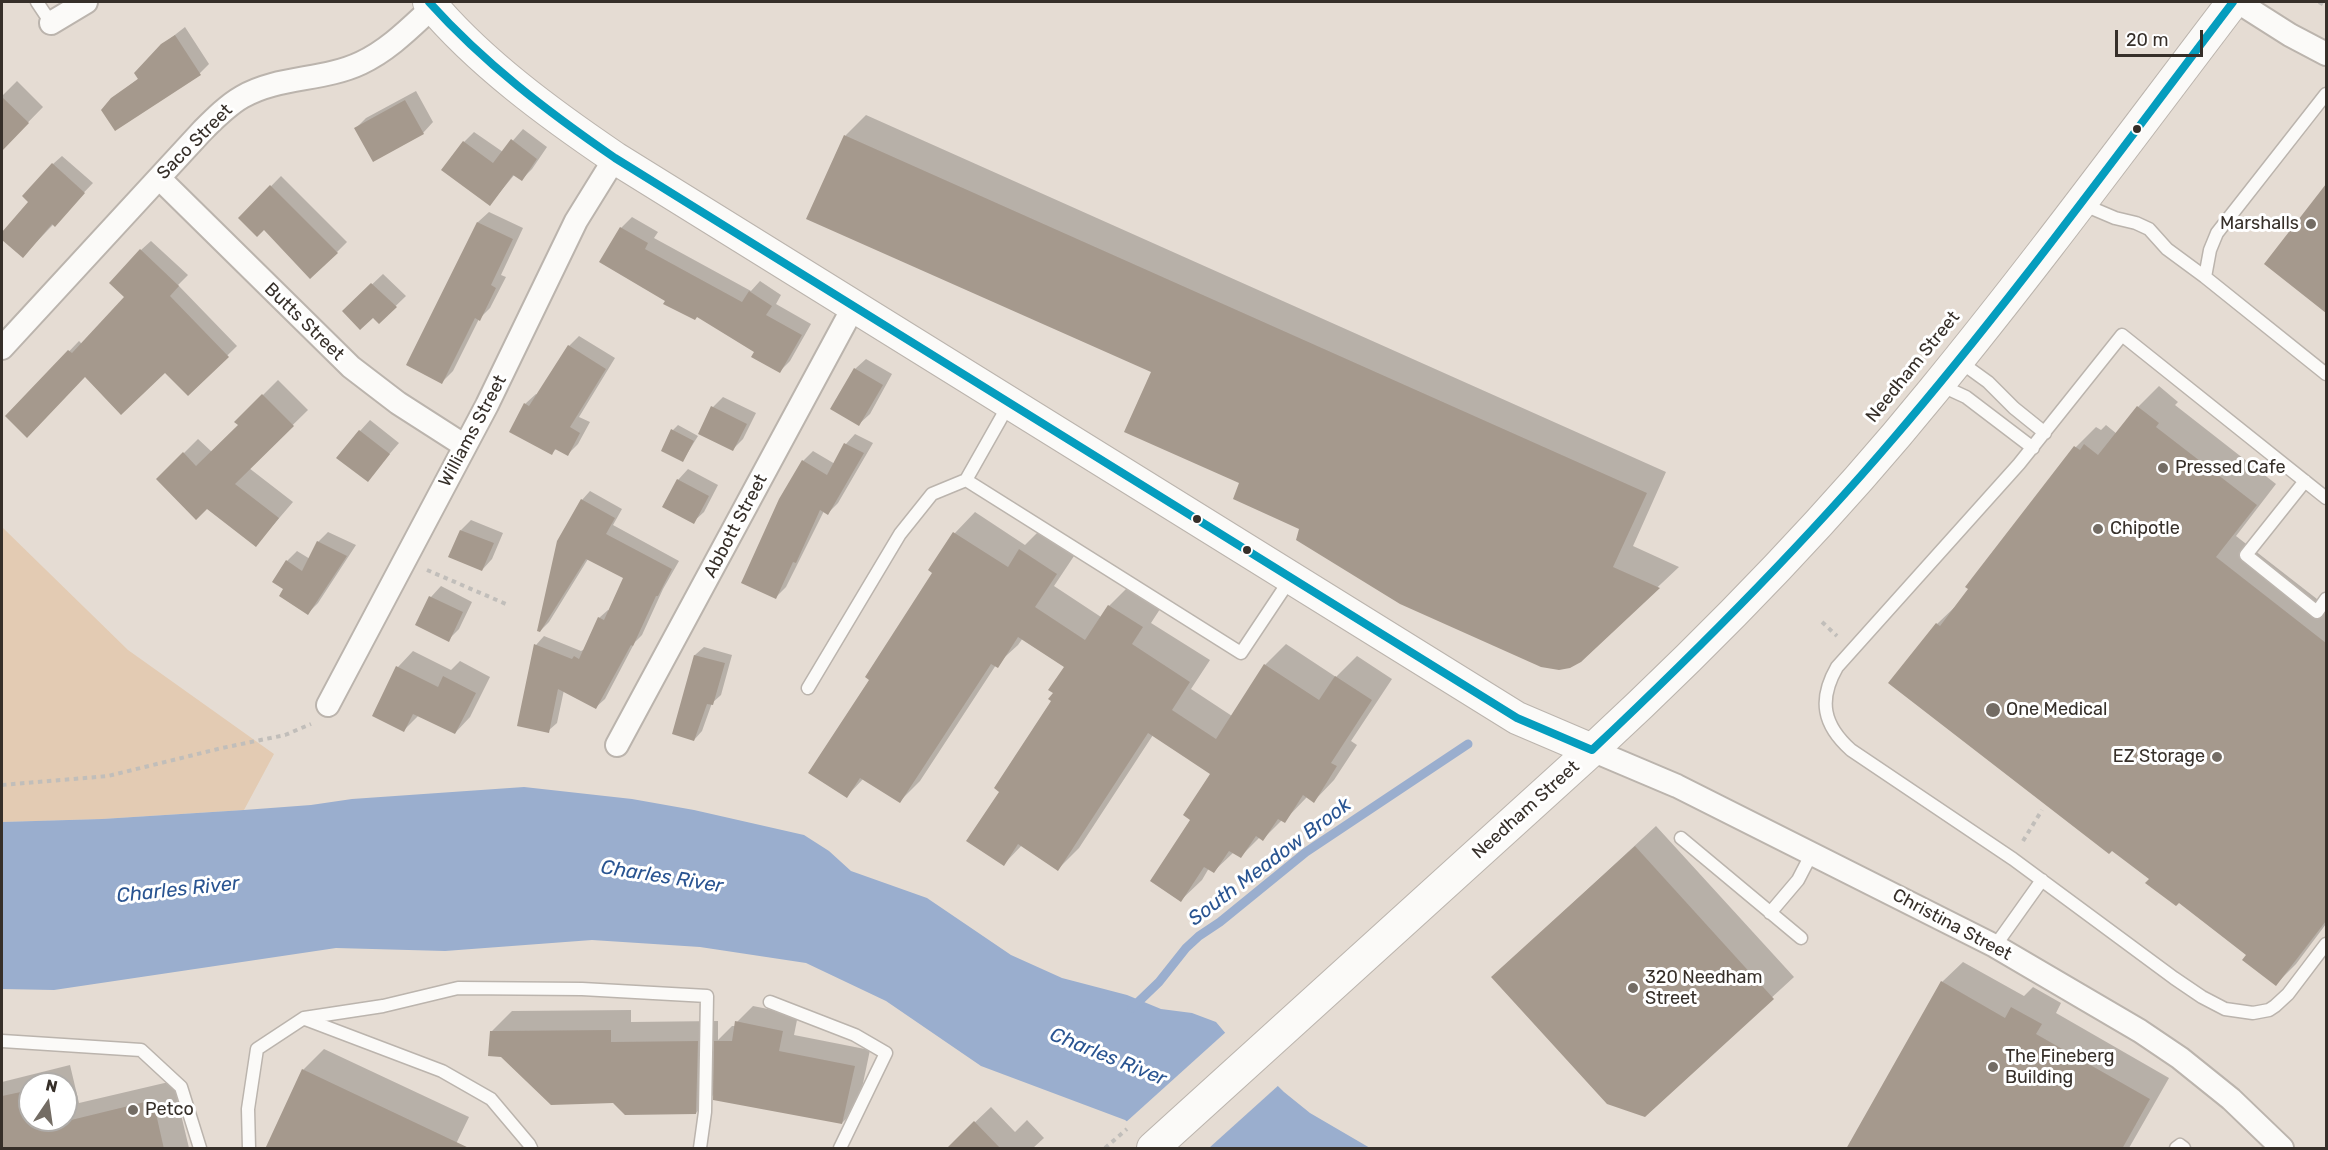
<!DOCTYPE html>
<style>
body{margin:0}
#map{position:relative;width:2328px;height:1150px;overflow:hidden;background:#e5dcd3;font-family:Rubik,sans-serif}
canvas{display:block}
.frame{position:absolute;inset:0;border:3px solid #362f29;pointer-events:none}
.north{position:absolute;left:18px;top:1072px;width:60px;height:60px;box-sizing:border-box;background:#fff;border:2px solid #afaca9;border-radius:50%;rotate:13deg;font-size:16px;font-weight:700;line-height:24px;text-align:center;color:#362f29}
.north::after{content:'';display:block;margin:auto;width:21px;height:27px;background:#736c64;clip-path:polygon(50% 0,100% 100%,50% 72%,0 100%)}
.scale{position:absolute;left:2115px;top:30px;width:88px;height:27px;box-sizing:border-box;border:3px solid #362f29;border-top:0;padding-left:8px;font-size:18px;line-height:21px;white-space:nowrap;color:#362f29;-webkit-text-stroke:4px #fff;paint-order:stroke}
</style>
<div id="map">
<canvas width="2328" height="1150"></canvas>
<div class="frame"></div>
<div class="north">N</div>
<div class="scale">20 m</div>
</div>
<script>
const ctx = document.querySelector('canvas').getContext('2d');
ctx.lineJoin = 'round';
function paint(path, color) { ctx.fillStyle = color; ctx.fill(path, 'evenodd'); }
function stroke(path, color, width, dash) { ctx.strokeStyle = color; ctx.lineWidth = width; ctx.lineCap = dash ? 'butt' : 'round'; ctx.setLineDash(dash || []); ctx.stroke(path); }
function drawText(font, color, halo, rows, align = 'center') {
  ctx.font = font + ' Rubik,sans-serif'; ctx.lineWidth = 6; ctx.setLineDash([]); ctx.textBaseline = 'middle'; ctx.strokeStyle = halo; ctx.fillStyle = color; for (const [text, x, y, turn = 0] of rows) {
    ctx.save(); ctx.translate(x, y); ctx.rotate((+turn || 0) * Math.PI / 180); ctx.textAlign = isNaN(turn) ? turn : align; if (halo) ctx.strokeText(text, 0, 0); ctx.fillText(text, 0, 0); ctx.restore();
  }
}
const green = new Path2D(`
 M2 527 128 650 274 754 244 810 102 819 2 822Z`);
const water = new Path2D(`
 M524 787 632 799 694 810 804 835 829 851 851 871 927 898 1011 955 1062 978 1127 995 1161 1009 1192 1013 1216 1022 1233 1042 1284 1092 1310 1113 1370 1148H1162L1125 1120 981 1066 886 1001 806 963 700 947 592 940 445 951 336 948 54 990 2 989V822L102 819 244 810 311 805 352 799Z`);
const pier = new Path2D(`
 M1227 1031 1280 1084 1209 1148H1158L1125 1123Z`);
const shadow = new Path2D(`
 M185 27 209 64 200 73 112 99 139 78 162 45Z
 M17 81 43 107 2 149V96Z
 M416 91 433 122 423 133 356 128 366 118Z
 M866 115 1666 472 1633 546 1679 567 1580 660 1301 528 1241 482 1153 371 808 219 846 135Z
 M523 129 547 147 532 169 522 179 515 174 490 204 464 142 474 132 503 152Z
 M62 156 93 183 23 256 2 238V234L31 202 53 164Z
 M281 176 347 242 337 252 240 218Z
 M2326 187V311L2266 264Z
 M489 212 523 228 501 275 506 277 490 308 479 319 453 371 442 382 408 364 478 222Z
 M632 217 658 232 654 238 751 291 760 281 781 295 776 304 811 324 790 361 780 371 756 351 698 315 667 301 601 262 621 228Z
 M151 241 188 275 178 285 237 346 188 394 166 371 85 375 7 416 79 341 82 344 126 297 141 250Z
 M383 274 406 296 379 322 373 316 344 311Z
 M579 336 615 358 579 417 590 422 578 444 568 454 557 448 552 453 525 404 536 394 538 395 569 346Z
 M866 359 892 374 870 414 859 424 855 369Z
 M278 380 308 410 249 468 293 502 256 545 207 507 158 479 198 439 212 452 240 425 236 422Z
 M2159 386 2178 402 2175 405 2276 484 2236 536 2326 606V924L2296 964 2276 984 2248 955 2151 879 1937 624 1958 604 2076 447 2096 427 2101 430 2106 425 2117 434 2138 407Z
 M723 397 756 413 743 439 733 449 713 407Z
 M370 420 399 443 367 480 360 431Z
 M678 425 698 436 683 460 673 430Z
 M855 434 873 443 838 503 828 513 824 511 786 587 776 597 803 461 813 451 835 464 846 444Z
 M688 469 718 485 704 512 693 522 678 480Z
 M590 491 622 509 613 525 679 561 663 589 642 635 635 642 605 699 596 707 564 690 557 723 548 731 536 645 544 636 581 651 585 649 599 618 608 610 610 611 625 578 588 559 549 622 540 631 558 542 582 500Z
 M975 512 1025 545 1041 529 1076 553 1054 586 1101 617 1109 606 1130 585 1162 606 1151 623 1210 660 1191 689 1232 716 1265 665 1286 644 1336 677 1357 656 1392 679 1351 741 1357 745 1334 780 1314 801 1307 797 1284 821 1282 820 1263 839 1260 837 1241 856 1234 852 1214 871 1209 868 1202 880 1181 900 1192 820 1212 773 1153 735 1079 848 1058 869 1022 845 1004 864 1001 791 1053 701 1066 666 1023 638 1018 645 996 665 920 781 900 801 864 778 847 796 871 680 934 572 931 570 955 533Z
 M471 520 503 533 492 559 482 570 461 530Z
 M328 532 356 545 318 603 308 613 285 589 287 561 297 551 310 559 318 542Z
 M441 586 472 602 459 629 448 640 431 597Z
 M704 647 732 655 721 695 712 703 702 731 694 740 695 655Z
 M413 651 451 670 460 661 490 677 470 717 455 733 419 715 404 730 398 667Z
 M1656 826 1794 977 1644 1115 1493 977Z
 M1963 962 2024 996 2033 987 2061 1003 2056 1013 2169 1078 2129 1148H1848L1942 982Z
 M753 1006 798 1015 794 1035 870 1050 858 1107 842 1123 715 1093 696 1113 614 1102 491 1032 512 1011 631 1010V1022L718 1021V1040L732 1026H736L737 1022Z
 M324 1049 469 1117 454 1148 303 1070Z
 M70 1065 79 1103 173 1081 189 1148H2V1082ZM30 1084H66V1120H30Z
 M991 1107 1015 1132 1027 1120 1044 1138 1033 1148H948Z`);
const stream = new Path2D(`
 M1132 1008 1159 982 1186 948 1199 936 1220 922 1306 852 1468 744`);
const building = new Path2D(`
 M175 35 201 75 115 131 101 110 111 98 138 79 134 73 161 44Z
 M2 97 29 123 2 151Z
 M405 100 424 134 373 162 354 128Z
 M844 135 1647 493 1613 567 1660 588 1581 662 1570 668 1559 670 1541 667 1400 604 1296 540 1299 529 1233 499 1239 483 1124 432 1151 372 806 219Z
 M511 139 537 159 522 181 513 175 490 206 441 170 463 141 493 163Z
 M52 163 85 193 55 227 52 224 23 258 2 240V232L28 202 22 196Z
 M2326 184V313L2264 264Z
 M270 185 338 253 310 279 264 230 257 237 238 218Z
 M477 222 513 239 491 285 496 288 480 321 475 318 442 384 406 365Z
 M620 227 648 243 645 249 742 302 749 291 772 306 766 315 802 335 780 373 751 357 754 352 697 317 695 320 663 304 665 301 599 262Z
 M140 249 179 286 170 296 229 357 188 396 165 373 121 415 85 377 27 438 5 416 68 350 72 353 124 297 109 283Z
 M371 283 397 307 379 324 373 318 360 330 342 311Z
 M568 345 606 369 570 427 580 433 568 456 555 449 552 455 509 432 524 403 529 406Z
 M854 368 883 385 859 426 830 409Z
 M262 394 294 426 235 484 279 518 256 547 207 509 196 520 156 479 183 452 196 466 238 425 234 422Z
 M711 406 747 424 733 451 698 434Z
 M2137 406 2159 423 2156 427 2257 505 2216 557 2326 643V921L2276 986 2242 960 2246 955 2179 903 2176 906 2145 883 2149 879 2112 851 2109 854 1888 683 1936 623 1940 626 1968 589 1965 587 2074 446 2080 450 2084 444 2098 455Z
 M671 429 694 441 683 462 661 451Z
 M359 430 390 454 368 482 336 458Z
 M844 443 864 453 828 515 820 510 796 563 793 562 776 599 741 583 779 499 802 460 827 475Z
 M677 479 709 496 694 524 662 507Z
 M581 499 615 518 606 534 672 569 658 596H656L633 646 631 645 596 709 558 689 549 733 517 726 534 644 572 659 574 656 579 659 598 617 604 620 623 578 586 559 540 632 537 631 557 541Z
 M460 530 494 543 482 571 448 557Z
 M953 532 1008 567 1019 549 1057 574 1035 607 1085 640 1108 605 1143 627 1132 644 1190 682 1172 710 1216 739 1264 664 1319 700 1335 676 1372 700 1331 763 1337 766 1314 803 1303 795 1285 823 1278 819 1263 841 1256 836 1241 858 1229 851 1214 873 1204 867 1181 902 1150 881 1190 820 1183 815 1210 774 1148 733 1058 871 1018 844 1004 866 966 841 999 792 994 788 1051 701 1048 699 1053 693 1048 690 1064 667 1018 637 998 668 991 664 900 803 860 778 847 798 808 773 869 680 865 677 932 573 928 570Z
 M317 541 347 556 308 615 279 596 283 589 272 582 286 560 302 571Z
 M429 596 463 612 449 642 415 625Z
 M694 655 725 663 713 705 707 704 694 741 672 734Z
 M396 666 438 687 443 676 476 693 455 734 413 714 404 732 372 716Z
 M1635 846 1774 999 1645 1117 1607 1104 1491 977Z
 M1941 981 2005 1018 2011 1007 2042 1024 2036 1034 2150 1099 2122 1149H1846Z
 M735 1021 783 1031 779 1051 855 1066 842 1124 713 1100 714 1041H732Z
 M611 1030V1042L698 1041 696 1114 625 1115 613 1103 551 1105 501 1057 488 1056 490 1031Z
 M302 1069 471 1149H265Z
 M30 1090V1120H71L153 1100 164 1149H2V1096Z
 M974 1121 1001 1149H946Z`);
const path = new Path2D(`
 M2319 2 2326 6
 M427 570 506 604
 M1822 622 1837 636
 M2 785 108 776 222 748 285 735 311 724
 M2023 841 2042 810
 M1105 1148 1127 1129`);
const lane = new Path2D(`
 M37 2 51 23
 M2326 94 2217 233 2210 250 2205 277 2326 374
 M2082 204 2115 218 2136 223 2149 229 2167 249 2205 277
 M1959 361 1988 382 2014 408 2045 433
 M1940 385 1966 397 2033 448
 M1009 404 966 480 1241 653 1291 578
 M2305 481 2246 555 2317 612 2326 599
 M2326 498 2122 335 2019 464 1837 667C1818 700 1823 725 1851 750L2013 859 2174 978 2202 997 2225 1009 2253 1013 2269 1010 2275 1006 2288 994 2326 944
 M808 688 900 534 932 494 966 480
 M1681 838 1801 938
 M1770 913 1798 880 1812 853
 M1995 946 2042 880
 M770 1002 855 1035 886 1053 840 1148
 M305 1019 442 1071 491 1099 529 1144 531 1148
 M2 1041 141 1050 181 1087 200 1148
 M249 1148 248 1109 257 1049 304 1018 383 1006 458 988 582 989 707 996 705 1112 700 1148
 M2176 1148 2180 1145 2184 1148`);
const street = new Path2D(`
 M2238 2 2290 35 2326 54
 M51 23 86 2
 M159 178 351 367 398 403 465 446
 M2 348 203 130C215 118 228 105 242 97 278 76 323 81 361 63 389 50 411 27 434 6
 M328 705 487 405 576 221 615 158
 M617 745 854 306
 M1592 750 1677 786 1995 946 2140 1031 2180 1058 2231 1099 2282 1148`);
const secondary = new Path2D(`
 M429 2C479 62 550 114 615 158L1517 718 1592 750
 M1153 1148 1592 750C1713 638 1829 519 1933 391 2037 264 2134 132 2233 2`);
const bus1 = new Path2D(`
 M429 2C484 63 548 112 615 158L1517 718 1592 750C1697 651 1798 550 1892 440 2012 300 2121 149 2233 2`);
const markers = [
 [2137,129,5,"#362f29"],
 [2311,224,6,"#736c64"],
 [2163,468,6,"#736c64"],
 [1197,519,5,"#362f29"],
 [2098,529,6,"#736c64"],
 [1247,550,5,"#362f29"],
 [1993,710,8,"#736c64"],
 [2217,757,6,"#736c64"],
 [1633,988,6,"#736c64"],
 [1993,1067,6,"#736c64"],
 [133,1110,6,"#736c64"]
];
const streetNames = [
 ["Saco Street",195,142,-45],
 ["Butts Street",304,322,44],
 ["Needham Street",1913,367,-51],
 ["Williams Street",473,431,-62],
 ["Abbott Street",736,526,-62],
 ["Needham Street",1526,810,-42],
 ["Christina Street",1952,925,28]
];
const poiNames = [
 ["Marshalls",2299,224,"right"],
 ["Pressed Cafe",2175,468],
 ["Chipotle",2110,529],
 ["One Medical",2006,710],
 ["EZ Storage",2205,757,"right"],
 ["320 Needham",1645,978],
 ["Street",1645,999],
 ["The Fineberg",2005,1057],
 ["Building",2005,1078],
 ["Petco",145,1110]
];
const waterNames = [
 ["South Meadow Brook",1270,862,-37],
 ["Charles River",662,877,9],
 ["Charles River",178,890,-6],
 ["Charles River",1108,1057,22]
];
paint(green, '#e3cbb3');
paint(water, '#9aaece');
paint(pier, '#e5dcd3');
paint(shadow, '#0003');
stroke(stream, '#9aaece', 9);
paint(building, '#a5998d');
stroke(lane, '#bbb4ad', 15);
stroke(street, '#bbb4ad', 26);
stroke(secondary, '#bbb4ad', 34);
stroke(path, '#c1beba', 4, [4.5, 4.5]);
stroke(lane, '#fbfaf8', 12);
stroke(street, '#fbfaf8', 22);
stroke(secondary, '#fbfaf8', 32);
stroke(bus1, '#059dbe', 8);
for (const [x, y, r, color] of markers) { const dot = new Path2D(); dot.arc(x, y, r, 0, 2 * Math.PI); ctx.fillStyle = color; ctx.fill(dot); stroke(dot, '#fff', 2); }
drawText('18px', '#362f29', '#fff', streetNames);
drawText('18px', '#362f29', '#fff', poiNames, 'left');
drawText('italic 20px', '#295491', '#fff', waterNames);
</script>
